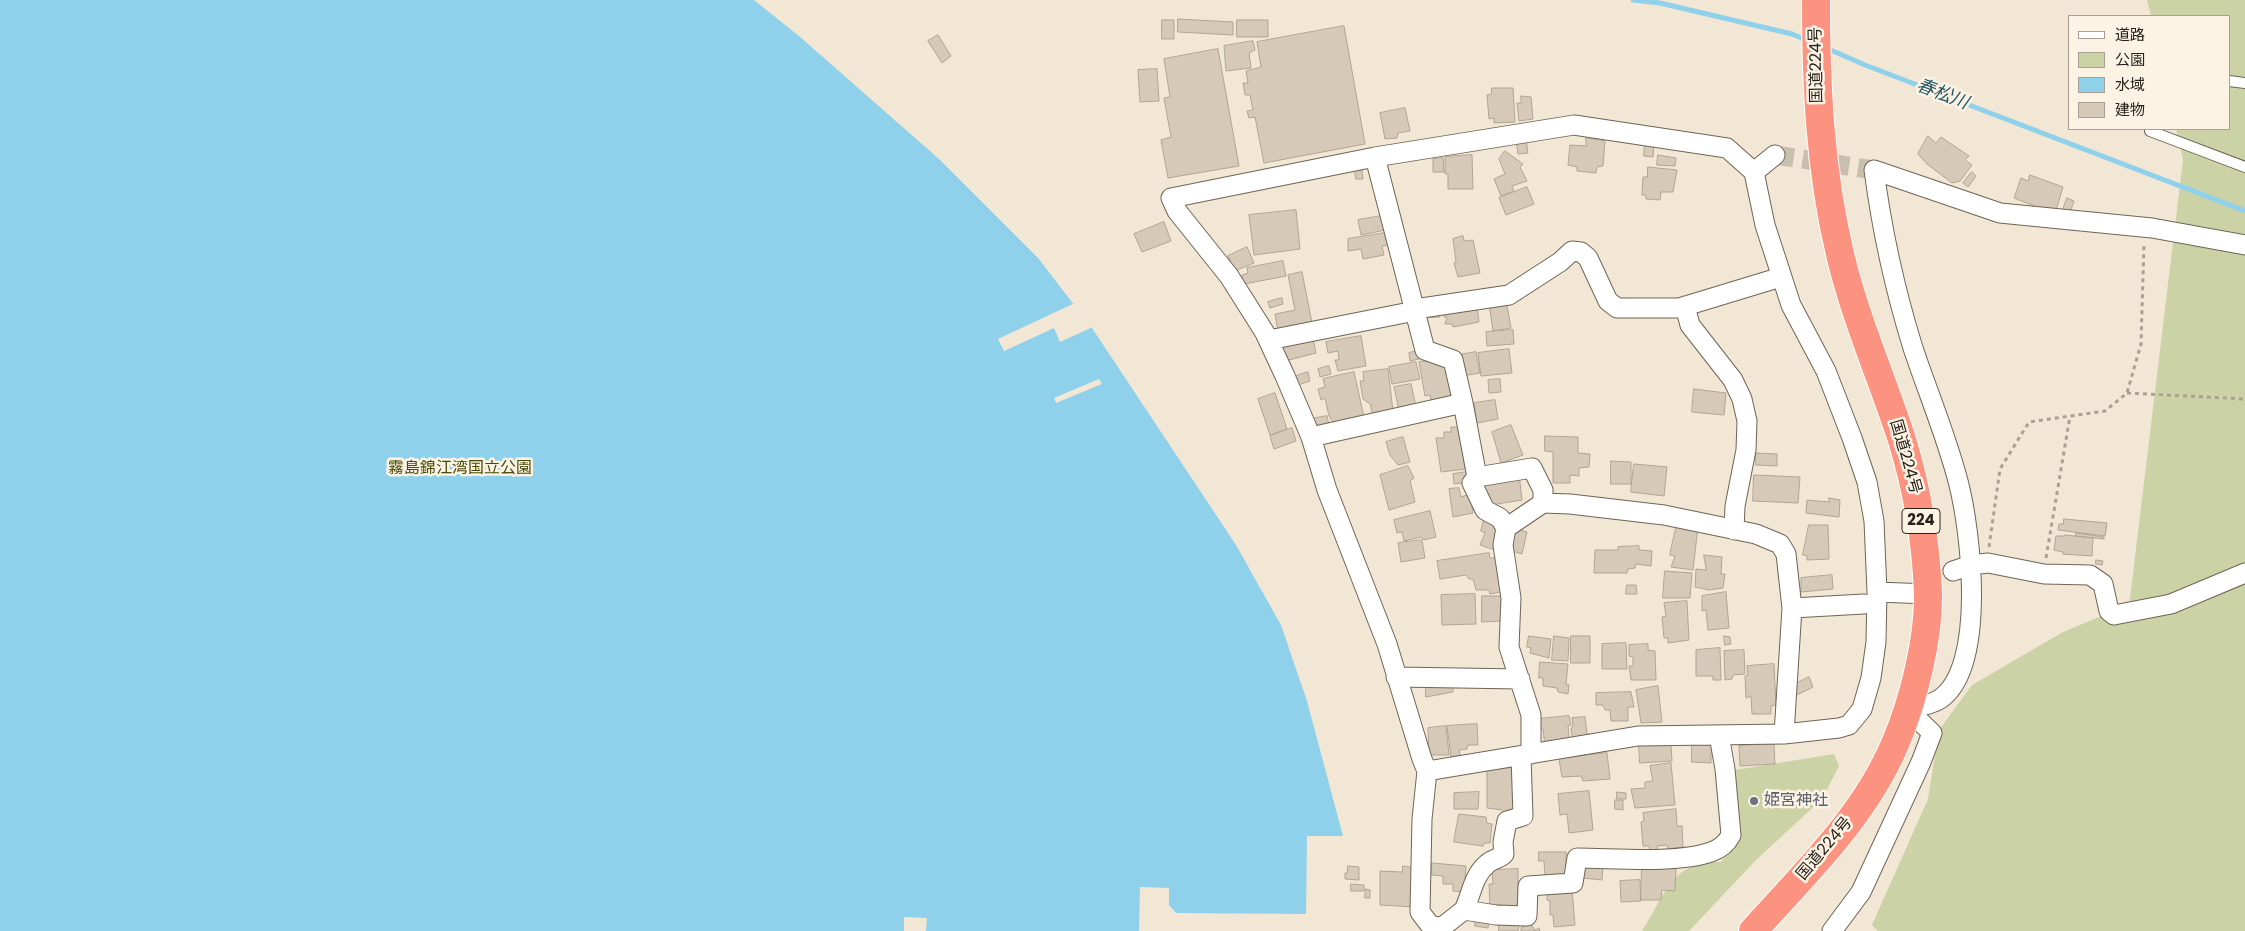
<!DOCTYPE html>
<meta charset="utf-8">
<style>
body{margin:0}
#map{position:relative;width:2245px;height:931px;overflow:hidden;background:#f2e6d4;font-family:Poppins,"Noto Sans JP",sans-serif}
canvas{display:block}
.legend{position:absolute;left:2068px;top:15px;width:162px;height:115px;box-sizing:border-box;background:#fdf3e5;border:1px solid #a79f94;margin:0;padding:6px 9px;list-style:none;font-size:15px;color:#26221b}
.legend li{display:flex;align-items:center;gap:10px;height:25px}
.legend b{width:25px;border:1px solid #a79f94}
</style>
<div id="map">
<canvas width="2245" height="931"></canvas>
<ul class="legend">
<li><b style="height:6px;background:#fff"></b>道路</li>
<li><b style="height:14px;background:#cbd2a5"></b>公園</li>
<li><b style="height:14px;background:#8fd1eb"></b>水域</li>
<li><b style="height:14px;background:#d6c9b8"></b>建物</li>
</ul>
</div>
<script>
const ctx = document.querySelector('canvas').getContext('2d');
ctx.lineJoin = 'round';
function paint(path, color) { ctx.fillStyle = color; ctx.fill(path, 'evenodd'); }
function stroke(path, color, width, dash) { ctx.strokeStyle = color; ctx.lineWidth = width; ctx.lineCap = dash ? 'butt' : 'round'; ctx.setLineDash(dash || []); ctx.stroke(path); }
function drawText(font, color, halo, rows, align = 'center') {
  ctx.font = font + ' Poppins,"Noto Sans JP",sans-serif'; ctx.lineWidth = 5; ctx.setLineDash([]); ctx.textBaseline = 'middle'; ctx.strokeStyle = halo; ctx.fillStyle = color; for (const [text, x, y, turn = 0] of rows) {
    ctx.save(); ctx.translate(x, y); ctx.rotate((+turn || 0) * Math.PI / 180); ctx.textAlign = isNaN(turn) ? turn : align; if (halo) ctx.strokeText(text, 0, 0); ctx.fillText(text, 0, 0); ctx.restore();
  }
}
const green = new Path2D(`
 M2147 0H2245V931H1878L1872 925 1928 799 1939 730 1972 685 2063 632 2099 617 2128 615 2183 160 2176 129H2229V16H2151Z
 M1834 754 1839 766 1822 799 1755 861 1689 931H1642C1666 895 1670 861 1721 862L1737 844 1729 775 1735 770Z`);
const water = new Path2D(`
 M0 0H754L799 36 939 159 1038 258 1092 328 1236 545 1281 625 1307 701 1343 836H1307L1306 914 1176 913 1169 905V888L1140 887 1139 931H0Z`);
const pier = new Path2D(`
 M1077 302 1095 326 1060 342 1054 328 1004 351 998 339Z
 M1099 379 1102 384 1056 403 1054 398Z
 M904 917 927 918 926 931H904Z`);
const stream = new Path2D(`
 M1633 0 1660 3 1792 34 1809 41
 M1826 48 1865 65 2245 211`);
const building = new Path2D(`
 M1178 19 1233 22V35L1178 32Z
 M1162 20H1174V39H1162Z
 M1237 20H1268V37H1237Z
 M1344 26 1365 144 1264 163 1255 117 1249 118 1247 111 1253 110 1250 95H1245L1243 83H1248L1246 71 1261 67 1257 42Z
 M938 35 951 56 942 63 928 41Z
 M1253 41 1255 50 1249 53 1251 68 1226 71 1224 46Z
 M1218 49 1239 166 1168 178 1161 140 1171 137 1164 98 1170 97 1164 59Z
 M1157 69 1159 101 1140 102 1138 70Z
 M1492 88H1513L1515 122 1494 123V118L1489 119 1487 95 1491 94Z
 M1521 96 1531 97 1533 119 1519 121 1517 103H1521Z
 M1405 108 1410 131 1398 133 1397 138 1385 139 1380 113Z
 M1928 136 1936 143 1941 137 1969 156 1965 160 1972 165 1960 181 1952 183 1927 164 1918 154Z
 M1586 138 1605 141 1603 166 1597 167 1596 173 1577 171V167L1568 165 1570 145 1586 146Z
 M1526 139 1528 153 1518 154 1516 140Z
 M1645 141 1654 142 1653 157 1644 156Z
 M1505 151 1523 164 1520 167 1527 181 1512 186 1514 191 1501 196 1494 179 1505 174 1499 159Z
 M1472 155 1473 189H1448V174H1445V157Z
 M1658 155 1676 158 1675 166 1657 165Z
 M1443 158 1444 172H1433V159Z
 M1648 167 1677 170 1673 192H1661L1660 200 1646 199V195H1642L1643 177H1647Z
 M1355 170H1362L1363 179H1356Z
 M1972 172 1976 176 1968 187 1963 183Z
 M2030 175 2063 187 2055 214 2014 198 2021 178 2028 181Z
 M1527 187 1534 204 1506 215 1499 198Z
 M2067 198 2074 201 2069 215 2062 213Z
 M1296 210 1300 249 1254 255 1249 215Z
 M1387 215 1390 229 1361 235 1358 220Z
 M1164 222 1171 241 1142 252 1134 234Z
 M1385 233 1388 245 1382 246 1384 255 1363 259 1361 249 1348 251V239Z
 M1463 236 1464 241 1473 240 1480 273 1458 277 1454 263 1456 262 1453 239Z
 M1247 247 1254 263 1235 271 1228 256Z
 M1283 261 1286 276 1244 284 1242 275 1248 273 1247 268Z
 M1302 272 1312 323 1278 331 1275 314 1295 310 1288 275Z
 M1282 298 1283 304 1270 308 1268 302Z
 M1506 300 1511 328 1493 331 1489 303Z
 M1477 306 1479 322 1453 327 1452 324H1445L1447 317H1444V309Z
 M1440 308V317L1422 318Z
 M1513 330 1514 344 1487 346 1486 332Z
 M1312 334 1316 353 1285 361 1281 341Z
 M1361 336 1366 366 1338 371 1335 360H1339L1338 351 1328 353 1326 342Z
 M1509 349 1512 373 1481 376 1478 353Z
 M1417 351 1419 359 1410 361 1409 353Z
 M1476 352 1480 373 1462 376 1459 355Z
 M1442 360 1448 365 1454 400 1432 405 1430 395 1425 396 1419 362Z
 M1416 362 1420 379 1392 384 1389 367Z
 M1329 366 1331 374 1320 377 1318 369Z
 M1388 369 1393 411 1373 415 1370 404 1363 399 1360 381H1364L1363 372Z
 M1308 372 1310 381 1295 386 1293 377Z
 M1354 372 1364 417 1335 425 1329 416 1325 398 1321 400 1318 389 1325 387 1323 379Z
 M1500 379 1501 392 1489 393 1488 380Z
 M1411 384 1416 407 1399 410 1394 387Z
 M1694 389 1726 393 1724 415 1692 412Z
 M1275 393 1287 429 1270 435 1258 399Z
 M1495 400 1498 419 1477 423 1474 403Z
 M1327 416 1329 425 1313 429 1311 419Z
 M1511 425 1523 455 1501 463 1492 432Z
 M1451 427H1459L1465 469 1441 472 1436 438H1444V432H1451Z
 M1292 428 1296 441 1274 449 1270 436Z
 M1545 436 1578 437V453L1590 454 1589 467 1579 468V476L1570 475V483H1553V452L1545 451Z
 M1403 437 1410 462 1398 465 1390 455 1386 442Z
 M1756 453 1777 454V466L1756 465Z
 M1611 461 1631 462V484H1611Z
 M1634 464 1667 467 1664 496 1631 492Z
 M1408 466 1414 478 1410 481 1415 502 1389 510 1380 475Z
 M1467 472 1469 482 1454 484 1453 474Z
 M1519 474 1522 500 1491 505 1477 483Z
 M1754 475 1800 477 1798 503 1753 501Z
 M1459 488 1461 497 1470 494 1473 513 1453 517 1449 489Z
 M1829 498 1840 500 1839 517 1806 513 1807 500 1829 502Z
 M1430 511 1436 537 1424 540 1421 537 1404 541 1402 532 1397 533 1394 520Z
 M2064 519 2107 523 2105 536 2058 530 2059 524H2063Z
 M1484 520 1502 526 1495 550 1480 545 1485 533 1481 531Z
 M1677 523 1698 527 1693 570 1671 567 1675 556 1670 555Z
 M1809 525H1828L1829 559 1807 560V556L1803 555Z
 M1514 529 1527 532 1522 554 1509 550Z
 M2076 533 2104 537V539L2076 536Z
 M2065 535 2093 538 2092 556 2063 554V552L2054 550 2056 536H2064Z
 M1422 540 1425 558 1401 562 1398 543Z
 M1639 546V550L1652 551 1651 566 1636 564 1635 568 1628 569 1627 573H1594L1595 550H1618V547Z
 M1489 553 1490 558H1497L1501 592 1490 594 1489 590H1476L1473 579H1469L1466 575 1440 579 1437 561Z
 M1704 555 1722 557 1721 574H1725L1723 588 1709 590 1695 587 1696 569 1706 570Z
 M2096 560 2103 561 2102 565 2096 564Z
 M1665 571 1692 573 1690 598H1663Z
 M1832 575 1833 589 1801 592V578Z
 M1627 585H1636L1637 594H1626Z
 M1726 592 1729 628 1708 630 1706 610 1702 611V596Z
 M1475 594 1476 624 1442 625 1441 595Z
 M1482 596H1502V621L1482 622Z
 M1687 601 1689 640 1668 643V638H1664L1662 617 1666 616 1664 603Z
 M1529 636 1551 639 1549 658 1530 653 1531 648 1527 647Z
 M1554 636 1569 638 1568 661 1552 660Z
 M1571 636H1590V663H1571Z
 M1724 636 1730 637 1731 644 1725 645Z
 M1626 643 1627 669H1602V644Z
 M1648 644V650L1655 651 1656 680H1631L1629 666H1633V657L1629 656V645Z
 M1720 648 1721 680H1713V676H1696V650Z
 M1744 650 1745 674 1733 675 1732 679 1725 680 1724 651Z
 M1540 662 1568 664 1566 684 1569 685 1568 694 1558 692 1557 688 1543 686V678H1539Z
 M1774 664 1776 705 1771 706V714H1752L1751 696 1746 698 1745 676 1748 675 1747 666Z
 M1809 677 1813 687 1797 695 1793 685Z
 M1426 681H1453V692L1426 697Z
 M1658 686 1662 722 1641 723 1636 690Z
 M1631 692 1634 707H1628V721H1611L1610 710H1605L1603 705H1596V693Z
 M1569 716 1571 725 1568 726 1570 745 1545 747 1543 729H1539L1538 719Z
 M1585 717 1587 734H1591L1590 740 1573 742 1571 728 1573 726 1572 718Z
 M1477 724 1478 745H1468L1467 749 1459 750 1460 755 1451 757 1447 726Z
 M1446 726 1449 755H1429L1428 728Z
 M1692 741H1713L1714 752 1711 753V763L1692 762Z
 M1774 744 1775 764 1740 766 1739 746Z
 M1639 745H1671L1672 761 1640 763Z
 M1607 753 1610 779 1583 781 1581 776 1562 777 1559 759Z
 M1671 763 1675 805 1635 808 1631 789 1645 788V782L1653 781 1650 766Z
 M1512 768 1517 810 1504 813 1502 810 1487 808V770Z
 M1589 791 1593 830 1569 833 1567 814 1560 815 1558 794Z
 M1479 792 1478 809H1454V793Z
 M1617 792 1626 793V799H1617Z
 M1783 792H1797V807H1783Z
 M1615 800H1623V810L1615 809Z
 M1676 809 1677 826H1682L1683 847 1668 849 1667 845 1657 846V851H1650L1649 846H1643L1641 822 1644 821 1643 813Z
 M1459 814 1486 817 1487 823 1492 824 1490 843H1484L1483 846 1454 842Z
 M1539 852H1566V875L1545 876 1544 861H1539Z
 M1585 862 1603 864 1602 880 1583 878Z
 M1432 863 1466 866 1464 892 1453 891V884H1443V876L1432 875Z
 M1642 865 1676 869 1675 891 1662 890 1661 900H1641Z
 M1348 866 1359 867V880L1345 879V873H1347Z
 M1403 866 1415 868V907L1380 905V871L1402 872Z
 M1518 869V906H1490L1489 884H1493L1492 870Z
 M1640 880 1641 901 1621 902 1620 881Z
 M1351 884 1364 885V891H1351Z
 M1366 889 1370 890V898H1365Z
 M1572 890 1575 925 1554 927 1553 915H1550V901L1547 900V892Z
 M1476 917 1489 919 1488 928 1475 926Z
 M1499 920 1519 925 1518 931H1499Z
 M1531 924 1535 930 1539 928 1540 931H1521V928Z`);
const minorTunnel = new Path2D(`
 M1775 155 1874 170`);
const path = new Path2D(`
 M2127 393 2245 399
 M1989 547 2000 469 2029 422 2105 411 2127 393 2141 344 2144 243
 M2046 558 2070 416`);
const service = new Path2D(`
 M2229 81 2245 83
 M2151 129 2150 131 2245 167`);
const minor = new Path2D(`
 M1375 157 1425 350 1453 360 1463 403 1477 477 1472 483 1485 510 1500 518 1506 528 1503 545 1511 598 1509 647 1531 715V754
 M1685 306 1690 325 1733 380 1742 399 1747 421 1746 450 1735 506 1734 530
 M1415 309 1509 295 1560 262 1572 251 1581 252 1588 258 1608 301 1617 308H1679L1781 277
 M1269 340 1415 311
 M1311 437 1463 403
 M1477 477 1532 468 1543 490V503
 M1506 528 1543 503 1570 504 1664 515 1756 534 1780 544 1786 554 1792 608 1784 734
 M1953 571 1971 565 1988 563 2044 574 2090 575 2103 584 2109 611 2114 615 2171 604 2245 573
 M1877 592 1928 594
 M1792 608 1864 604
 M1396 677 1520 679
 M1719 735 1725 769 1731 835C1727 843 1720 849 1711 852 1676 864 1615 858 1577 858L1573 883 1528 886 1527 916 1496 915 1464 910 1441 928 1430 925 1420 912 1422 819 1427 771 1638 736 1784 734 1839 728 1849 725 1862 709 1871 678 1876 642 1877 592 1874 521 1867 482 1852 438 1826 371 1791 305 1765 225 1754 172 1775 155
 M1427 771 1422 759 1387 644 1327 490 1311 437 1285 376 1265 333 1229 276 1177 211 1171 198 1375 157 1574 125 1727 148 1754 172
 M1464 910C1472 893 1473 876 1487 864 1492 859 1499 859 1504 854L1503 842 1507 821 1523 816 1521 756
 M1832 931 1861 892 1921 762 1932 733 1907 709C1917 707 1931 705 1940 699 1987 667 1971 530 1958 481 1946 435 1928 393 1913 348 1895 290 1882 231 1874 170L2000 213 2152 228 2245 245`);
const trunk = new Path2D(`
 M1753 931C1805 873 1864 817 1895 744 1913 702 1929 639 1928 593 1926 542 1917 489 1902 440 1882 378 1855 318 1840 254 1820 170 1816 86 1816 0`);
const markers = [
 [1754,801,5,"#6b7280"]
];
const shields = [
 [1921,521,38]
];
const shieldNames = [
 ["224",1921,521]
];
const streetNames = [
 ["国道224号",1817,65,-91],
 ["国道224号",1905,457,74],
 ["国道224号",1825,849,-50]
];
const parkNames = [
 ["霧島錦江湾国立公園",460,469]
];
const worshipNames = [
 ["姫宮神社",1764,801]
];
const waterNames = [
 ["春松川",1942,95,21]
];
paint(green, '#cbd2a5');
paint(water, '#8fd1eb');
paint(pier, '#f2e6d4');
stroke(stream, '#8fd1eb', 5);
paint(building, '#d6c9b8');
stroke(building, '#b0a493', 1);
stroke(minorTunnel, '#c9bfaf', 19, [19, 9]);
stroke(service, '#6f6455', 12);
stroke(minor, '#6f6455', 21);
stroke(trunk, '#fff', 30);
stroke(path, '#aaa193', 3, [4, 4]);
stroke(service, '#fff', 10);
stroke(minor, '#fff', 19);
stroke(trunk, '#fc9380', 28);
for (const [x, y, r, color] of markers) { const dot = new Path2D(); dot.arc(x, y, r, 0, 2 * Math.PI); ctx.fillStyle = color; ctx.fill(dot); stroke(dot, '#fdf3e5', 2); }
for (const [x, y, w] of shields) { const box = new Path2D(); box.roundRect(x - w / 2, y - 12.5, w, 25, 4); ctx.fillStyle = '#fdf3e5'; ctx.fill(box); stroke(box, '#26221b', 1); }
drawText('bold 15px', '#26221b', null, shieldNames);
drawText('16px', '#26221b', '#fdf3e5', streetNames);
drawText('16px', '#464c08', '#fdf3e5', parkNames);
drawText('16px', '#5b616d', '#fdf3e5', worshipNames, 'left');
drawText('italic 18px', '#22576a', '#fdf3e5', waterNames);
</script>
